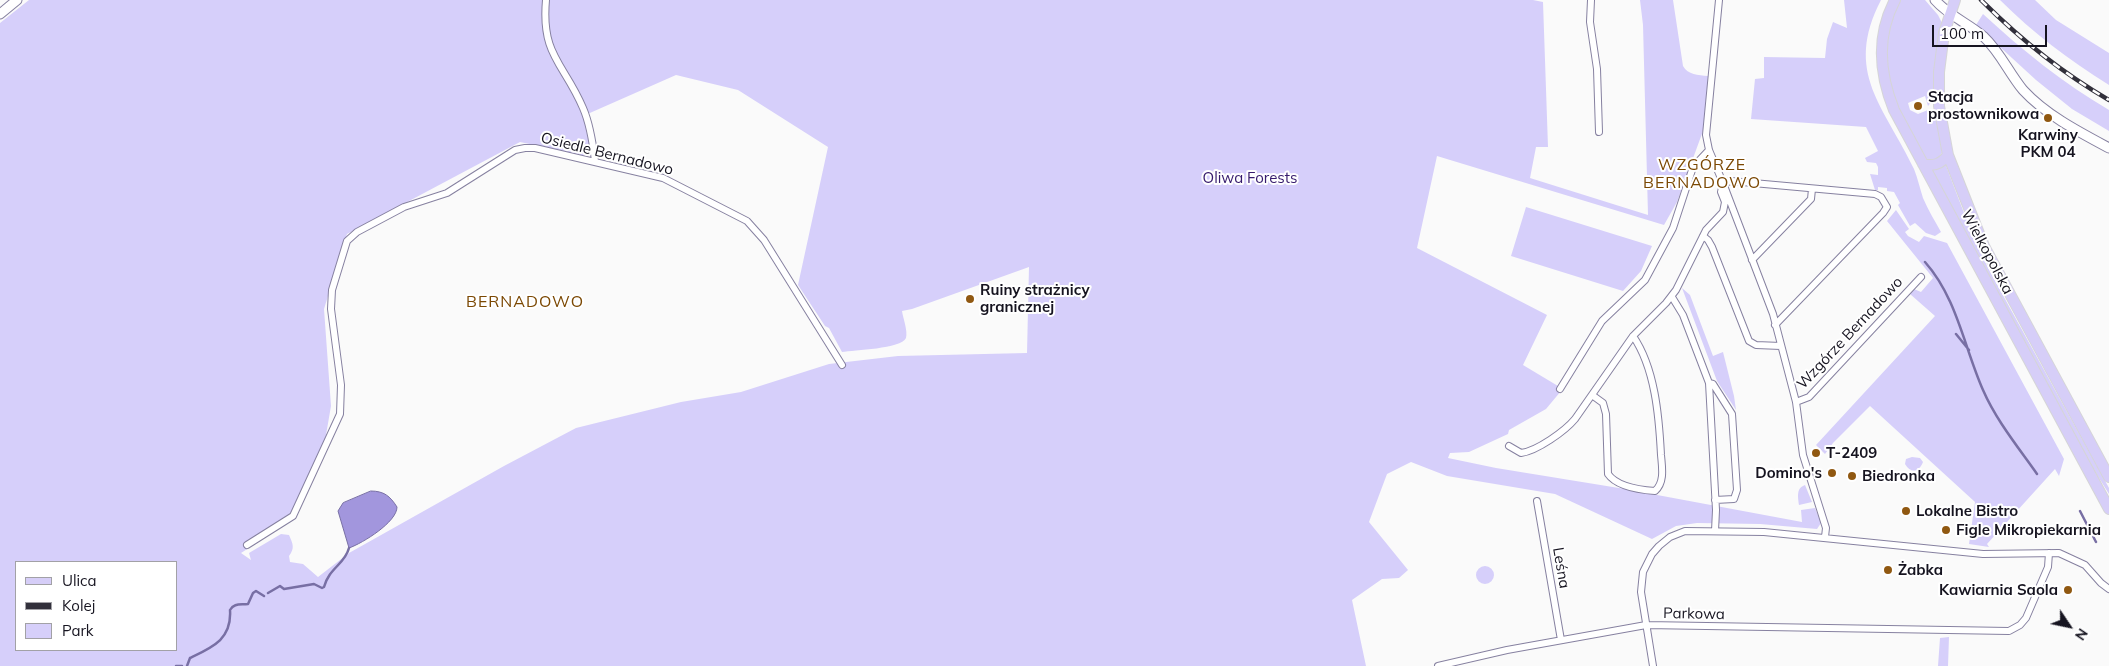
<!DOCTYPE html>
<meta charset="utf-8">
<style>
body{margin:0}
#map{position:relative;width:2109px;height:666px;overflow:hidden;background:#fafafa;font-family:Mulish,sans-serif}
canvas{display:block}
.legend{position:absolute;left:15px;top:561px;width:162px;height:90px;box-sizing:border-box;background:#fff;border:1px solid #a2a1a6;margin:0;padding:6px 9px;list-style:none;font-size:15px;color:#161420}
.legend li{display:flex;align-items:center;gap:10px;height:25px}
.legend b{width:25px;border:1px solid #a2a1a6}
.north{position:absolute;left:2044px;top:601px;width:50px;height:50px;-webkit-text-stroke:4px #fff;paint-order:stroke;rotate:124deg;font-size:14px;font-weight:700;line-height:20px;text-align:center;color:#161420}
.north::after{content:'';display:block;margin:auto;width:18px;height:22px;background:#161420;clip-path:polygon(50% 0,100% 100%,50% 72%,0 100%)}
.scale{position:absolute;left:1932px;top:25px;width:115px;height:22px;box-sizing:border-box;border:2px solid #161420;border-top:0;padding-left:6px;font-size:15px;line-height:18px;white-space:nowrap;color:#161420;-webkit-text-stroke:4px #fff;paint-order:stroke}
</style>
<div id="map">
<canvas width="2109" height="666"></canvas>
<ul class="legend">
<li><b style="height:6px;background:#d6cef8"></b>Ulica</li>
<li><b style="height:6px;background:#32303b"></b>Kolej</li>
<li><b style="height:14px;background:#d6cffa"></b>Park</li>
</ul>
<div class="north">N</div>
<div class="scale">100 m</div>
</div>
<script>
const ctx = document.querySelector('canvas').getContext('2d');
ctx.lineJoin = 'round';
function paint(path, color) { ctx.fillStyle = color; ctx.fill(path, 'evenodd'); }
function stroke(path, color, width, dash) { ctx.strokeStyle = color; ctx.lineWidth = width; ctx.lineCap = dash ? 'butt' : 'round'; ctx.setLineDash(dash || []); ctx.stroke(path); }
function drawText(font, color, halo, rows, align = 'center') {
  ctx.font = font + ' Mulish,sans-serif'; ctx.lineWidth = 4; ctx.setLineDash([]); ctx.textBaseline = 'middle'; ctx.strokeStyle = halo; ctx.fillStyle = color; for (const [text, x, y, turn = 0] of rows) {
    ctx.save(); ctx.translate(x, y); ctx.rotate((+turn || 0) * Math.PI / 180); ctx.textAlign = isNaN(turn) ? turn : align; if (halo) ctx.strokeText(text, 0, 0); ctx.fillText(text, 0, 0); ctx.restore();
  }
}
const green = new Path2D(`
 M29 0H1533L1543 2 1548 147H1536L1530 178 1648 215 1643 25 1640 0H1673L1683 66C1688 75 1698 75 1708 76L1703 131 1677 202 1664 225 1437 156 1417 248 1547 315 1523 365 1558 386 1561 391 1546 409 1509 430 1508 434 1469 452 1450 453 1448 458 1496 468 1625 489 1802 522 1801 510 1815 508 1821 523 1817 529 1760 524 1697 523 1676 526 1652 539 1555 494 1447 476 1411 462 1387 474 1369 522 1408 570 1399 578 1382 579 1352 600 1366 666H0V23ZM676 75 738 90 828 147 798 285 825 326 829 328 842 352C854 350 901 349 906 338 908 331 903 318 902 311L912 309 1029 267 1027 353 898 356 829 364 741 392 681 402 576 428 504 466 349 553 318 577 303 564 290 562 289 556C295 548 293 544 289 535L281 534 249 553 251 560 241 553 296 518 322 458 331 406 324 309 347 234 520 142 586 156 591 152 583 116ZM16 562H176V650H16Z
 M1844 0H1881C1843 73 1885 107 1914 169 1918 179 1920 189 1923 198 1928 210 1935 221 1941 232L1935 236 1926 233 1915 223 1910 226 1898 205 1900 203 1894 192 1887 191V188L1878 187V190H1875L1870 174 1878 175V167L1876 163 1867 162 1865 158 1878 151 1866 127 1751 119 1755 79 1764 78V57L1825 58 1827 39 1833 22 1847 28Z
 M1901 0H1925L1938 15 1942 23 1933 79 1934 99 1928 106 1925 96 1908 103 1910 110 1918 114 1928 110 1936 114 1942 153 1936 160 1927 159 1922 154 1890 91 1885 52 1892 18Z
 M2000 0H2035L2056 20 2109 53V85C2069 60 2033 33 2000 0Z
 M1983 14C2022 50 2063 83 2109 110V131L2072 109 2036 80 1976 25Z
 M1945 163 1969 226 1988 268 2109 488V494L2097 475 1931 169Z
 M1526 207 1652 246 1641 271 1623 291 1511 256Z
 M1896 210 1909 229 1905 232 1908 236 1919 242 1924 236 1947 243 2064 459 2059 476 2055 469 1987 544 1989 547 1969 544 1975 502 1870 406 1833 443 1825 454 1816 445 1935 316 1910 294 1914 289 1921 292 1933 278 1887 221Z
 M1682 288 1690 295 1713 356 1723 352 1734 396 1736 410 1717 381Z
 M1912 457 1920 458 1923 462C1919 472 1911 474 1905 464L1906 459Z
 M1805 485 1812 502 1799 505C1798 497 1796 488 1805 485Z
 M1476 575a9 9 0 1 1 18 0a9 9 0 1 1-18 0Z
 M1949 637 1948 666H1938L1940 638Z`);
const water = new Path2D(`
 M371 491C384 491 390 496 397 507 397 522 363 543 349 548L338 511 343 503Z`);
const stream = new Path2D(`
 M1925 262C1957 298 1964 347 1983 390 1996 420 2018 447 2037 474
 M1956 334 1969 350
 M2080 511 2096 542
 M268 593 280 586 284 589 314 584 322 588 324 587C329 568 345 564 349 548
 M176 666H182
 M187 666 190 658C213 647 232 639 230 610 234 603 240 605 248 604L253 593 256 591 264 596`);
const street = new Path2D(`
 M546 0C541 56 564 63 583 108 590 124 593 144 595 161
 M1591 0 1590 22 1597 69 1599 132
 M1719 0 1706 135 1709 150 1723 183 1731 181 1875 194 1881 197 1887 207 1883 213 1775 325
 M1723 183 1773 314 1796 402 1803 455 1826 528 1825 537
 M1703 236 1708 240 1712 247 1749 341 1756 345 1781 346
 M1752 260 1811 199 1812 189
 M1672 297 1683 315 1709 383 1716 510 1715 531
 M1709 383 1713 384 1732 414 1737 490 1734 499 1715 500
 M1560 389 1602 321 1645 280 1673 228 1693 167 1709 150
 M1592 395 1603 403 1606 414 1608 474C1617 487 1641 490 1655 491 1665 482 1662 467 1661 455 1659 416 1655 368 1633 336
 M1796 402 1809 397 1921 277
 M1509 446 1521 453C1537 451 1565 431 1575 419L1633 336 1666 303 1676 290 1706 230 1723 212 1725 202 1721 192 1723 183
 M1537 501 1561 640
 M247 545 293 516 340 414 341 385 331 309 332 290 347 241 357 232 404 207 447 193 515 150 525 148H535L663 178 747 221 764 240 842 365
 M1438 666 1507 650 1646 625 2009 631 2020 625 2026 618 2048 567 2049 553
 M1653 666 1641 592 1643 572 1652 554 1659 546 1670 537 1685 531 1764 532 1983 554 2059 553 2085 565 2101 583 2109 589`);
const secondary = new Path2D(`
 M1935 0C1949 16 1968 23 1984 37 2000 52 2009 73 2023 90 2046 115 2079 132 2109 148
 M0 14 17 0`);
const primary = new Path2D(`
 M1895 0C1876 36 1879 73 1894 110L2109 509
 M1955 0 1944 33 1939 72V106L1948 155 1984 246 2109 477
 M1923 164C1934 167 1941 164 1948 155`);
const rail = new Path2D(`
 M1981 0C2020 39 2062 73 2109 100`);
const markers = [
 [1918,106,5,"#905811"],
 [2048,118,5,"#905811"],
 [970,299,5,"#905811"],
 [1816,453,5,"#905811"],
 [1832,473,5,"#905811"],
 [1852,476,5,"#905811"],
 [1906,511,5,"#905811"],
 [1946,530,5,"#905811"],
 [1888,570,5,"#905811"],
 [2068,590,5,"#905811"]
];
const poiNames = [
 ["Stacja",1928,97],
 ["prostownikowa",1928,114],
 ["Karwiny",2048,135,"center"],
 ["PKM 04",2048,152,"center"],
 ["Ruiny strażnicy",980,290],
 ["granicznej",980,307],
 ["T-2409",1826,453],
 ["Domino's",1822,473,"right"],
 ["Biedronka",1862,476],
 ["Lokalne Bistro",1916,511],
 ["Figle Mikropiekarnia",1956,530],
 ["Żabka",1898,570],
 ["Kawiarnia Saola",2058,590,"right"]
];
const streetNames = [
 ["Osiedle Bernadowo",607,154,14],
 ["Wielkopolska",1987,252,62],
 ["Wzgórze Bernadowo",1850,333,-47],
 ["Leśna",1561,568,80],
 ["Parkowa",1694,614,1]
];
const parkNames = [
 ["Oliwa Forests",1250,178]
];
const neighbourhoodNames = [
 ["WZGÓRZE",1702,165],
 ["BERNADOWO",1702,183],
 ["BERNADOWO",525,302]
];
paint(green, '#d6cffa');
paint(water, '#a296dd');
stroke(water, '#786fa4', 1);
stroke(stream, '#786fa4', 2.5);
stroke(street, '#8681a0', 8);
stroke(secondary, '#8681a0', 11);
stroke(primary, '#d5d5d7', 12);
stroke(street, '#fff', 6);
stroke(secondary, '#fff', 9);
stroke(primary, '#d6cef8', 10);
stroke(rail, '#32303b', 4.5);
stroke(rail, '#fff', 2.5, [8]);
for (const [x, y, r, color] of markers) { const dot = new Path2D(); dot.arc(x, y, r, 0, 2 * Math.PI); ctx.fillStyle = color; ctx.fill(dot); stroke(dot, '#fff', 2); }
drawText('bold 15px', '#161420', '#fff', poiNames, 'left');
drawText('15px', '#161420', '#fff', streetNames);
drawText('15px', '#361b6d', '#fff', parkNames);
ctx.letterSpacing = '1px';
drawText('16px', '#7b4803', '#fff', neighbourhoodNames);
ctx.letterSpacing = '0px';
</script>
